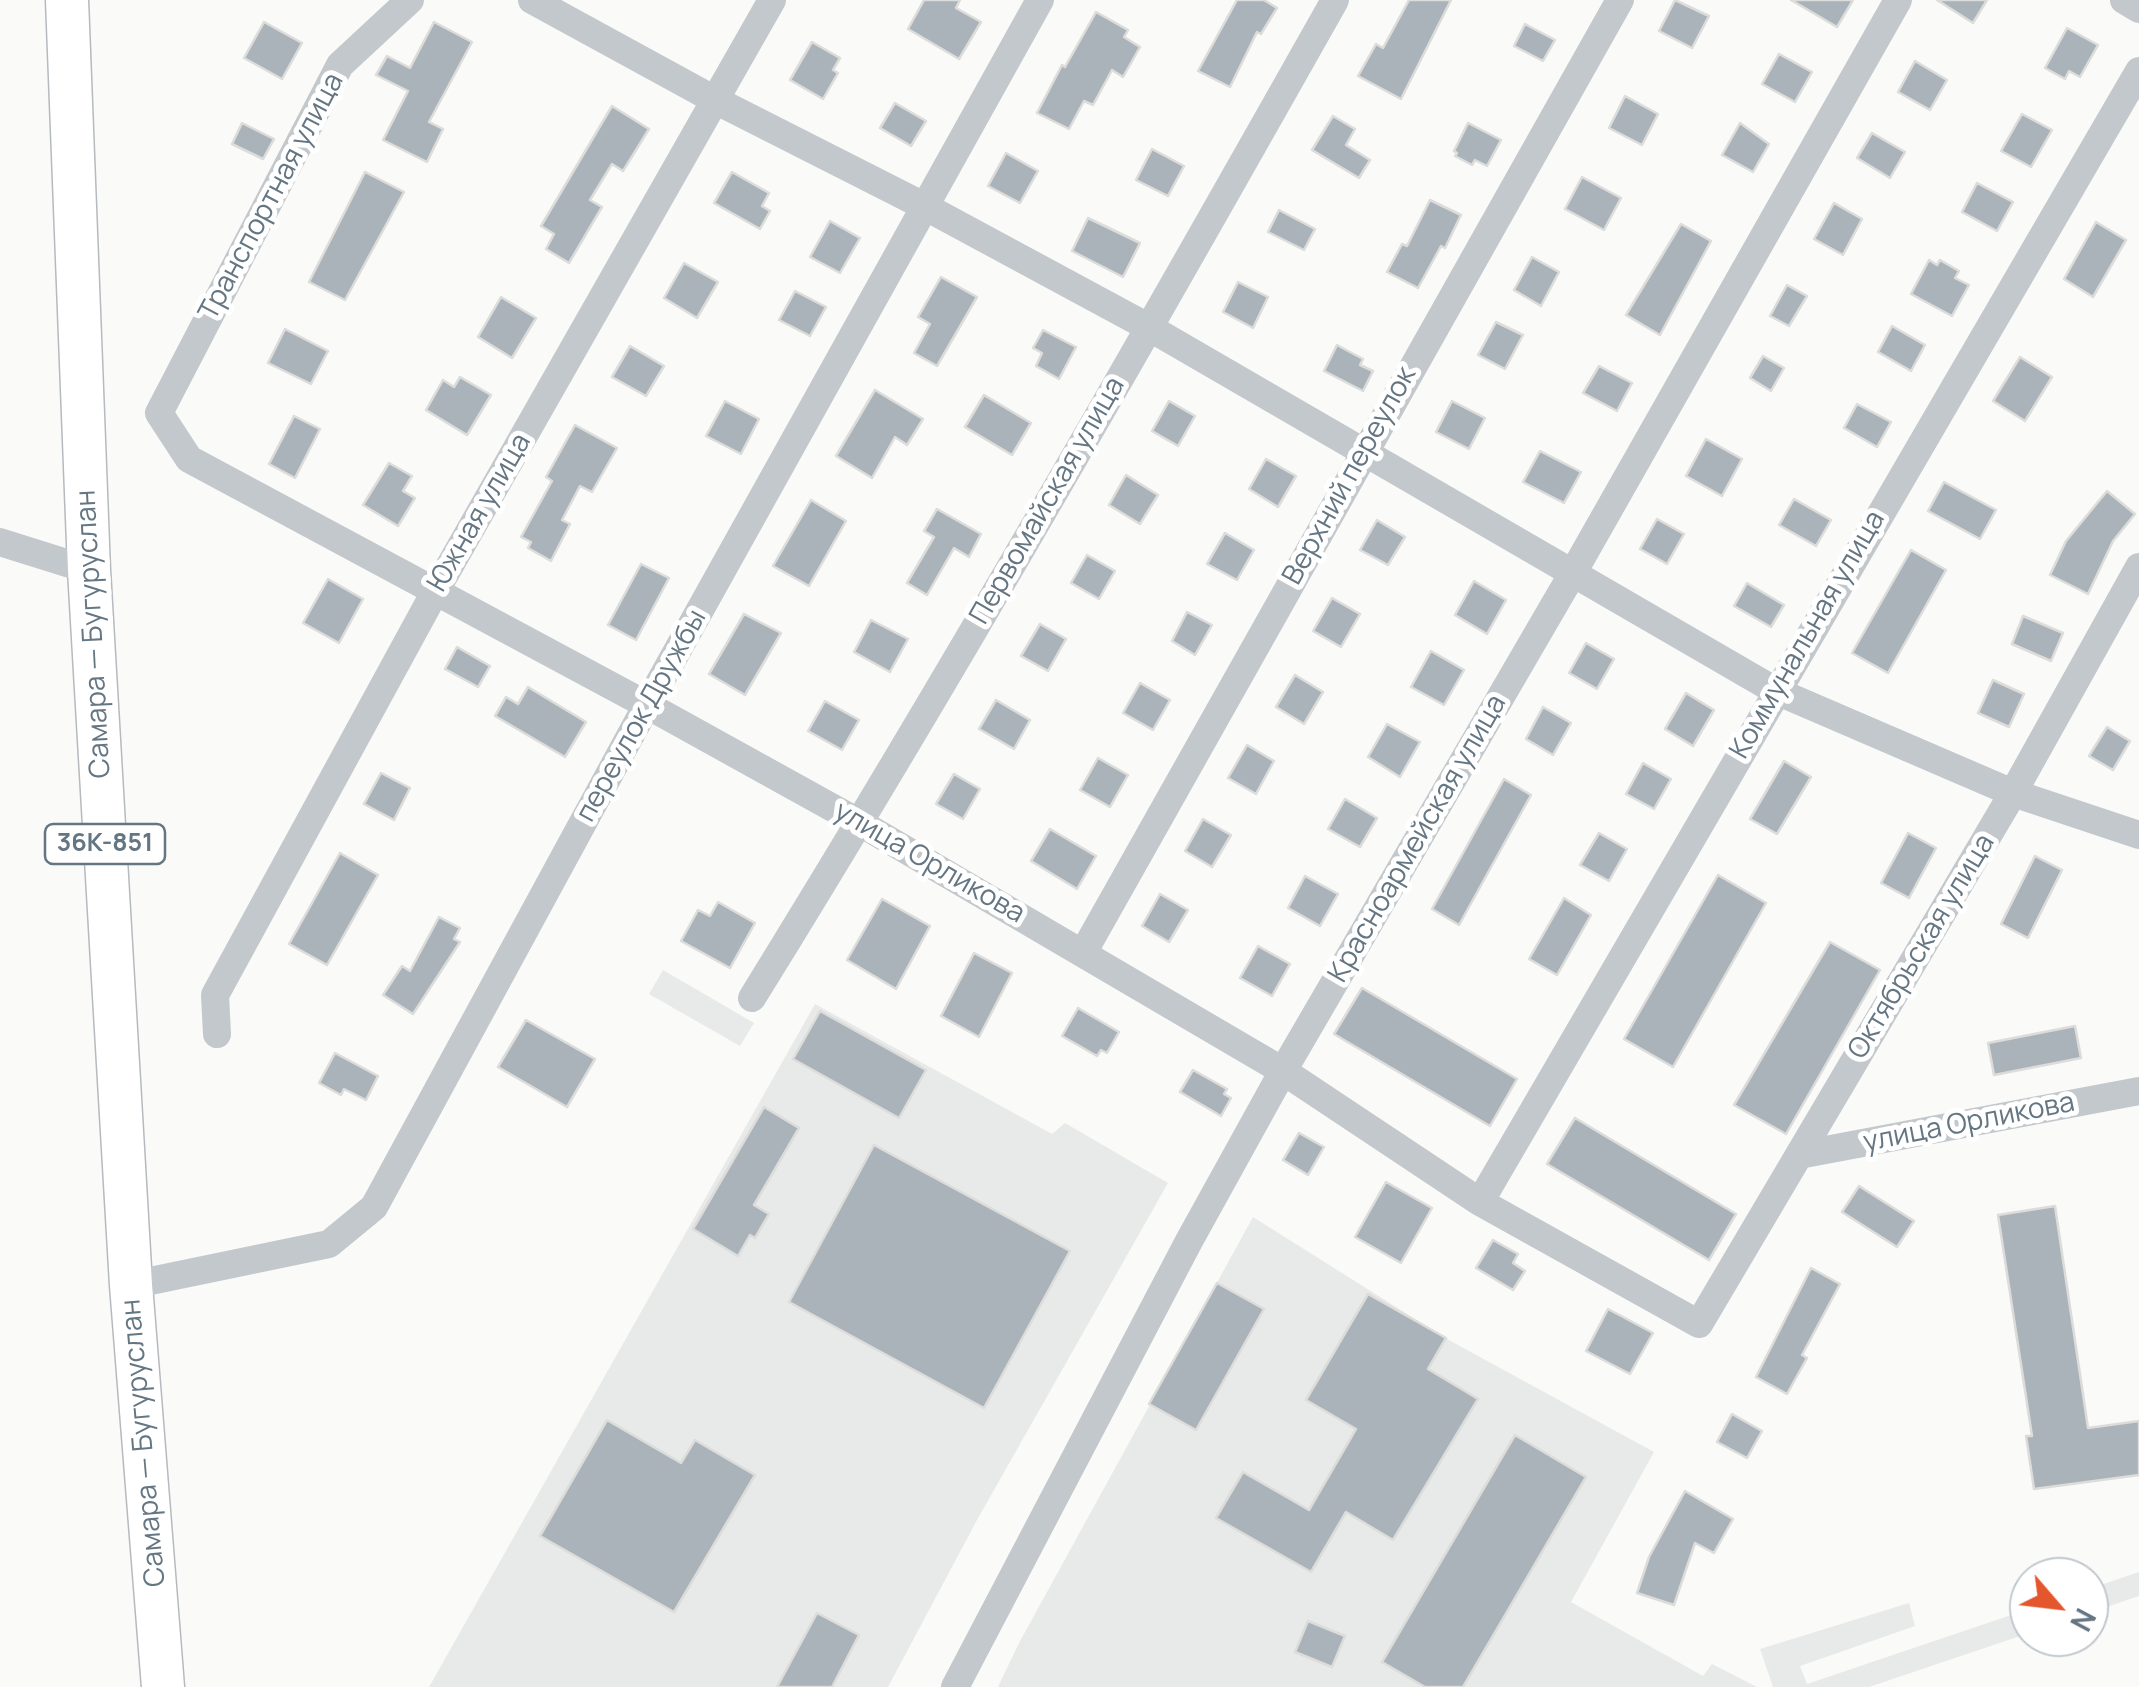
<!DOCTYPE html>
<meta charset="utf-8">
<style>
body{margin:0}
#map{position:relative;width:2139px;height:1687px;overflow:hidden;background:#fafaf8;font-family:Manrope,sans-serif}
canvas{display:block}
.north{position:absolute;left:2009px;top:1557px;width:100px;height:100px;box-sizing:border-box;background:#fff;border:2px solid #c1c8cd;border-radius:50%;rotate:118deg;font-size:28px;font-weight:700;line-height:40px;text-align:center;color:#657683}
.north::after{content:'';display:block;margin:auto;width:35px;height:45px;background:#e4572e;clip-path:polygon(50% 0,100% 100%,50% 72%,0 100%)}
</style>
<div id="map">
<canvas width="2139" height="1687"></canvas>
<div class="north">N</div>
</div>
<script>
const ctx = document.querySelector('canvas').getContext('2d');
ctx.lineJoin = 'round';
function paint(path, color) { ctx.fillStyle = color; ctx.fill(path, 'evenodd'); }
function stroke(path, color, width, dash) { ctx.strokeStyle = color; ctx.lineWidth = width; ctx.lineCap = dash ? 'butt' : 'round'; ctx.setLineDash(dash || []); ctx.stroke(path); }
function drawText(font, color, halo, rows, align = 'center') {
  ctx.font = font + ' Manrope,sans-serif'; ctx.lineWidth = 10; ctx.setLineDash([]); ctx.textBaseline = 'middle'; ctx.strokeStyle = halo; ctx.fillStyle = color; for (const [text, x, y, turn = 0] of rows) {
    ctx.save(); ctx.translate(x, y); ctx.rotate((+turn || 0) * Math.PI / 180); ctx.textAlign = isNaN(turn) ? turn : align; if (halo) ctx.strokeText(text, 0, 0); ctx.fillText(text, 0, 0); ctx.restore();
  }
}
const built = new Path2D(`
 M663 970 754 1023 740 1046 649 994Z
 M815 1004 1052 1134 1065 1123 1168 1183 977 1520 888 1687H429Z
 M1253 1217 1447 1339 1654 1452 1571 1602 1703 1676 1712 1664 1757 1687H998L1019 1643Z
 M2139 1572V1596L2089 1613V1589Z
 M1909 1603 1915 1626 1800 1666 1807 1684 2029 1609V1633L1869 1687H1773L1760 1649Z`);
const building = new Path2D(`
 M924 0H960L956 8 981 22 959 59 908 29Z
 M1237 0H1264L1277 8 1261 34 1257 32 1230 87 1198 71Z
 M1409 0H1451L1401 99 1358 76 1376 44 1383 48Z
 M1675 0 1709 16 1692 48 1659 31Z
 M1791 0H1853L1837 27Z
 M1937 0H1987L1973 23Z
 M1096 12 1128 30 1124 37 1140 47 1123 77 1112 70 1093 105 1084 101 1069 129 1037 113 1062 65 1065 67Z
 M264 22 302 43 282 79 244 58Z
 M434 22 472 42 429 122 443 129 427 162 383 140 408 91 376 75 387 56 410 68Z
 M1525 24 1555 40 1543 61 1514 46Z
 M2067 28 2098 45 2080 77 2069 71 2065 79 2045 68Z
 M812 42 840 58 833 70 838 73 823 99 790 80Z
 M1779 54 1812 72 1795 102 1762 84Z
 M1915 61 1947 80 1930 110 1898 92Z
 M1625 96 1658 114 1642 145 1609 128Z
 M895 103 926 121 911 146 880 128Z
 M612 106 649 129 623 171 612 164 590 200 602 207 569 263 546 249 554 234 541 226Z
 M2022 114 2052 130 2031 167 2001 151Z
 M1333 116 1355 129 1346 145 1370 160 1359 178 1312 150Z
 M242 123 274 139 263 159 232 144Z
 M1468 123 1501 140 1487 166 1475 160 1472 165 1455 156 1457 153 1454 151Z
 M1740 123 1769 144 1753 172 1722 155Z
 M1872 133 1905 152 1890 178 1857 158Z
 M1152 149 1184 166 1168 196 1136 180Z
 M1006 153 1038 171 1020 203 988 186Z
 M365 172 404 192 345 300 309 282Z
 M732 172 769 193 762 206 770 211 760 229 714 203Z
 M1582 177 1621 198 1604 230 1565 209Z
 M1977 183 2013 202 1997 231 1962 212Z
 M1430 200 1461 215 1445 248 1441 246 1418 288 1387 272 1402 244 1407 246Z
 M1834 203 1862 219 1843 255 1814 239Z
 M1279 210 1315 229 1304 250 1268 232Z
 M1088 218 1140 243 1123 277 1072 251Z
 M830 221 860 238 840 273 810 257Z
 M2096 222 2126 240 2093 297 2064 279Z
 M1681 224 1711 241 1660 335 1626 315Z
 M1532 257 1559 272 1541 306 1514 290Z
 M1929 260 1937 265 1940 260 1959 271 1955 278 1969 285 1952 316 1911 294Z
 M684 263 718 282 697 318 664 298Z
 M941 277 977 297 937 366 914 353 930 324 918 317Z
 M1238 282 1268 297 1253 328 1223 312Z
 M1787 285 1807 296 1789 326 1770 316Z
 M795 291 826 307 810 336 779 320Z
 M501 297 536 318 512 358 478 337Z
 M1496 322 1523 335 1505 369 1478 355Z
 M1892 326 1925 345 1911 371 1878 352Z
 M285 329 328 351 311 384 268 363Z
 M1043 330 1076 347 1059 379 1036 366 1042 353 1033 348Z
 M1337 345 1363 359 1360 365 1373 371 1363 391 1324 371Z
 M630 346 664 366 646 396 612 377Z
 M1763 356 1784 368 1771 391 1750 378Z
 M2020 357 2052 377 2025 421 1993 401Z
 M1599 366 1632 383 1617 411 1583 393Z
 M460 377 491 395 467 435 426 410 443 380 454 387Z
 M875 390 923 419 907 445 895 437 872 478 836 456Z
 M984 395 1031 423 1012 455 965 427Z
 M725 401 759 419 741 454 706 436Z
 M1169 401 1195 416 1178 446 1152 431Z
 M1452 401 1485 418 1469 449 1436 432Z
 M1857 404 1891 422 1877 447 1844 428Z
 M294 416 320 429 295 478 269 464Z
 M575 425 617 448 592 492 580 486 562 520 570 524 551 561 528 548 531 542 521 537 552 481 546 477Z
 M1706 439 1742 459 1722 496 1686 476Z
 M1540 451 1581 472 1564 503 1523 482Z
 M1266 459 1296 476 1278 507 1249 489Z
 M389 463 412 476 403 491 415 498 398 526 363 505Z
 M1126 475 1158 495 1140 524 1109 505Z
 M1944 482 1996 510 1980 539 1928 511Z
 M2107 491 2135 514 2113 541 2088 594 2050 575 2066 541Z
 M1794 499 1831 520 1816 546 1779 525Z
 M811 500 846 521 809 586 773 566Z
 M937 509 981 534 969 557 954 548 927 595 907 583 934 537 924 531Z
 M1657 519 1684 534 1667 564 1640 549Z
 M1377 520 1405 537 1388 565 1360 550Z
 M1225 533 1254 550 1237 580 1207 564Z
 M1911 550 1946 570 1888 673 1852 653Z
 M1087 555 1115 571 1099 599 1071 583Z
 M641 564 669 578 636 640 608 625Z
 M328 579 363 599 339 643 303 623Z
 M1474 581 1506 600 1487 634 1455 615Z
 M1747 583 1784 605 1771 627 1734 606Z
 M1332 598 1360 614 1341 647 1313 631Z
 M1187 612 1212 625 1195 655 1172 641Z
 M744 614 781 633 745 695 709 674Z
 M2023 616 2063 633 2051 661 2012 644Z
 M871 620 908 639 890 672 854 652Z
 M1040 624 1066 639 1048 671 1021 656Z
 M1586 643 1614 659 1597 689 1569 673Z
 M457 647 490 666 478 687 445 669Z
 M1431 651 1464 670 1444 705 1411 687Z
 M1295 675 1323 692 1304 724 1276 707Z
 M1993 680 2024 694 2009 727 1978 713Z
 M1140 683 1170 700 1153 730 1123 713Z
 M528 687 586 722 565 757 495 716 506 697 518 704Z
 M1686 693 1714 710 1693 746 1665 729Z
 M996 700 1030 720 1014 749 979 729Z
 M825 701 859 720 842 750 808 731Z
 M1543 707 1571 723 1553 755 1526 739Z
 M1387 724 1420 742 1400 777 1368 757Z
 M2107 727 2130 741 2113 770 2089 756Z
 M1247 745 1274 761 1256 794 1228 778Z
 M1098 758 1128 775 1110 807 1080 790Z
 M1784 761 1811 777 1777 834 1750 819Z
 M1643 763 1671 779 1654 809 1626 794Z
 M381 773 410 788 394 820 364 804Z
 M954 774 980 789 963 819 936 804Z
 M1504 779 1531 795 1459 925 1432 909Z
 M1345 799 1377 818 1360 847 1328 829Z
 M1203 819 1231 835 1212 867 1185 851Z
 M1050 829 1096 856 1077 889 1031 861Z
 M1599 833 1627 849 1609 881 1580 865Z
 M1908 833 1936 848 1909 898 1881 883Z
 M340 853 378 875 327 965 289 944Z
 M2035 856 2062 870 2028 938 2001 924Z
 M1718 875 1766 903 1673 1067 1624 1039Z
 M1305 876 1338 894 1320 926 1288 908Z
 M1160 894 1188 910 1169 942 1142 926Z
 M1564 898 1591 915 1557 975 1529 959Z
 M882 899 930 926 896 989 847 960Z
 M718 902 755 923 730 968 681 941 698 910 710 916Z
 M439 917 460 928 454 939 460 942 413 1014 383 995 402 966 410 971Z
 M1830 942 1880 970 1786 1134 1734 1105Z
 M1258 946 1290 964 1272 996 1240 978Z
 M974 953 1012 973 979 1037 941 1016Z
 M1362 988 1517 1079 1490 1126 1334 1034Z
 M1078 1008 1119 1032 1107 1053 1101 1050 1097 1056 1062 1036Z
 M820 1011 926 1070 899 1118 793 1059Z
 M526 1020 595 1059 567 1107 498 1067Z
 M2075 1026 2081 1058 1994 1075 1988 1043Z
 M335 1053 378 1076 366 1100 344 1089 341 1095 319 1083Z
 M1193 1070 1227 1089 1224 1094 1231 1098 1221 1116 1180 1092Z
 M764 1107 799 1128 754 1205 769 1214 755 1238 750 1235 738 1256 693 1229Z
 M1575 1118 1736 1214 1709 1260 1547 1164Z
 M1299 1133 1324 1147 1308 1175 1283 1160Z
 M874 1145 1070 1251 984 1408 789 1302Z
 M1386 1182 1432 1208 1401 1263 1355 1237Z
 M1859 1186 1914 1221 1897 1247 1842 1212Z
 M2055 1206 2088 1428 2139 1421V1475L2034 1489 2026 1436H2032L1998 1215Z
 M1493 1240 1518 1254 1513 1263 1525 1271 1513 1290 1476 1268Z
 M1811 1268 1840 1284 1802 1355 1807 1358 1787 1394 1756 1377Z
 M1217 1283 1264 1309 1196 1430 1149 1404Z
 M1368 1294 1446 1338 1428 1369 1478 1399 1393 1540 1346 1512 1311 1572 1216 1518 1243 1472 1309 1510 1356 1429 1306 1400Z
 M1608 1309 1653 1333 1630 1374 1586 1351Z
 M1732 1414 1762 1431 1747 1458 1717 1442Z
 M607 1420 681 1463 695 1440 755 1475 674 1612 540 1536Z
 M1515 1435 1586 1477 1463 1687H1425L1382 1662Z
 M1685 1491 1733 1519 1714 1553 1695 1543 1674 1605 1637 1593 1649 1557Z
 M817 1613 859 1635 832 1687H777Z
 M1308 1621 1345 1636 1332 1667 1295 1652Z`);
const street = new Path2D(`
 M410 0 340 65 159 413 189 459 647 705 860 823 1283 1071 1480 1202 1699 1324 2013 793 2139 567
 M532 0 715 100 924 206 1150 328 1776 691 2013 793 2139 835
 M2124 0 2139 9
 M0 542 89 570
 M1083 953 1620 0
 M752 998C955 670 1146 335 1335 0
 M217 1034 215 995 436 590 772 0
 M1799 1155 2139 1091
 M1480 1202 2139 71
 M131 1285 329 1244 374 1207 647 705 1040 0
 M955 1687 1189 1241 1283 1071 1574 571 1898 0`);
const primary = new Path2D(`
 M67 0 89 570 131 1285 163 1687`);
const shields = [
 [105,844,120]
];
const shieldNames = [
 ["36К-851",105,844]
];
const streetNames = [
 ["Транспортная улица",272,197,-62],
 ["Верхний переулок",1350,476,-61],
 ["Первомайская улица",1048,501,-60],
 ["Южная улица",480,513,-60],
 ["Самара — Бугуруслан",94,634,-93],
 ["Коммунальная улица",1808,635,-60],
 ["переулок Дружбы",642,716,-61],
 ["Красноармейская улица",1418,839,-60],
 ["улица Орликова",929,863,30],
 ["Октябрьская улица",1922,947,-59],
 ["улица Орликова",1969,1123,-11],
 ["Самара — Бугуруслан",144,1443,-95]
];
paint(built, '#e8e9e9');
paint(building, '#aab3b9');
stroke(building, '#dcdcda', 2.5);
stroke(primary, '#b5babe', 45);
stroke(street, '#c3c8cc', 28);
stroke(primary, '#fff', 42);
for (const [x, y, w] of shields) { const box = new Path2D(); box.roundRect(x - w / 2, y - 20, w, 40, 8); ctx.fillStyle = '#fff'; ctx.fill(box); stroke(box, '#657683', 2.5); }
drawText('bold 25px', '#657683', null, shieldNames);
drawText('28px', '#657683', '#fff', streetNames);
</script>
